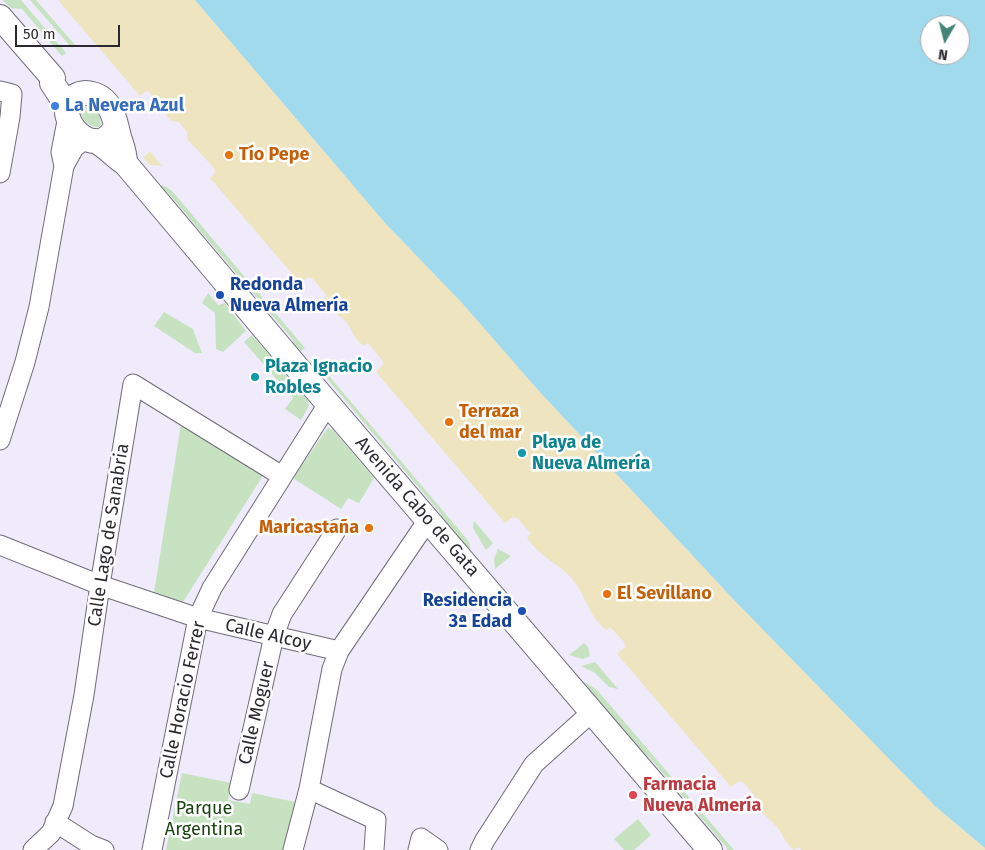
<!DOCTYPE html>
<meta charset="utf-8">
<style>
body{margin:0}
#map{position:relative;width:985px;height:850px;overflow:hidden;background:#efebfb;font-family:"Fira Sans",sans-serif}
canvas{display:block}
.north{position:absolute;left:920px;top:15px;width:50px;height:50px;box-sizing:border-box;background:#fff;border:1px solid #aaa9ac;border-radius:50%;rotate:188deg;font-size:14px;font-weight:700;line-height:20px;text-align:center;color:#2b292f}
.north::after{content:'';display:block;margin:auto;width:18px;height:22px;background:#428476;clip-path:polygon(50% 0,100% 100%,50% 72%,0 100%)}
.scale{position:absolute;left:15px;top:25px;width:105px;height:22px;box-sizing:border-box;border:2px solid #2b292f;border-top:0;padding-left:6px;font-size:15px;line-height:18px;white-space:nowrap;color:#2b292f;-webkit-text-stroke:4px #fff;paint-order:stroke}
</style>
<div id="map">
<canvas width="985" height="850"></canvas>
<div class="north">N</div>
<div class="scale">50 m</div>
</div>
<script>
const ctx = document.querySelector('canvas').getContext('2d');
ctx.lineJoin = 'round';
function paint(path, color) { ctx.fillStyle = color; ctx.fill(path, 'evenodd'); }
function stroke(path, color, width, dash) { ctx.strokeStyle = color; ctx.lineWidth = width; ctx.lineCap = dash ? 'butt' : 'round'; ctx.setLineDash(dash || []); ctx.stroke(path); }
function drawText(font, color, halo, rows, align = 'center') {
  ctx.font = font + ' "Fira Sans",sans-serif'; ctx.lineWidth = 5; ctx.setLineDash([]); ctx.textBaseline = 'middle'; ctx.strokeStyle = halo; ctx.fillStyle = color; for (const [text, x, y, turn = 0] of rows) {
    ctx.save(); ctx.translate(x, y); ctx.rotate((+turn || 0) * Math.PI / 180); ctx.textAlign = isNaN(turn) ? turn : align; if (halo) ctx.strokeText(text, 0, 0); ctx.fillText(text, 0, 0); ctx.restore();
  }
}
const green = new Path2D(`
 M3 0H21L66 53 62 56 22 9 10 8Z
 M30 0H36L75 45 72 48Z
 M87 106C95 109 101 114 101 124L99 127C89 127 80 119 81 109Z
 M159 185 165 186 172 191 305 348 298 353 292 346 293 340 167 192 161 191Z
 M208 293 218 305 225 303 246 331 223 352 216 349 215 313 202 303Z
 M164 312 193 329 202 353H195L154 326Z
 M252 335 308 400 309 406 301 420 285 409 293 398 244 342Z
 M314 358 465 537 470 544V554L441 520V514L319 369 311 368 307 364Z
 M181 424 264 474 183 602 154 593Z
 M329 428 333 430 374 478 359 503 348 498 341 509 293 478 327 429Z
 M474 521 493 543 486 550 473 528Z
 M498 549 511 556 495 569 494 559Z
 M584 643 588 647 590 656 583 659 569 655Z
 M595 662 618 689 609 687 595 673 581 666Z
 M579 682 587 683 598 691 734 850H727V848L648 756 642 755Z
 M182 773 231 783 228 800 250 804 252 793 295 802 286 850H166Z
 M638 819 651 835 634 850H624L614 839Z`);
const sand = new Path2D(`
 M58 0H195L386 224 462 303 538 390 735 601 936 807 985 848V850H801L799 847 794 850C784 843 783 832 774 824 767 816 760 813 755 803L758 800 744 783 739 781 731 787 617 654 625 647 624 642 610 627 606 630C589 617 586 595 572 579 559 563 537 556 527 537L531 534 518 519 513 517 505 523 376 372 383 365 382 360 368 343 364 346C355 340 353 332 347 323 339 314 329 311 324 299L327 296 313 279 308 277 300 283 210 178 215 173 214 168 187 139V132L179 122 171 121 149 92 146 91 140 96Z
 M150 151 162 166 150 165 143 158Z`);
const water = new Path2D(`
 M195 0H985V848L936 807 735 601 538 390 462 303 386 224ZM930 25H960V55H930Z`);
const minor = new Path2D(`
 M0 91 12 94 10 117 0 173
 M64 166 61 152 68 116
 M0 440 25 362 39 307 64 166 74 148 86 138
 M0 545 100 585 198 618 339 651
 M309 789 376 820 374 850
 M239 790 274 636 282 614 337 529
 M55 822 91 845 104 850
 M33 850 51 833 63 806 84 695 100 585 133 384 282 476
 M152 850 198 618 212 588 328 404
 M293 850 309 789 332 669 339 651 428 520
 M418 850 421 838 438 850
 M480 850 485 840 534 764 592 712`);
const major = new Path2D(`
 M0 17 53 78 52 83 68 107
 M116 126C98 166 49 117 74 97 79 93 86 92 92 94 112 99 115 120 119 137 122 146 125 153 125 163
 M95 141C107 146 114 157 125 163L295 365 710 850`);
const markers = [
 [55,106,5,"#3f7fe0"],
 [229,155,5,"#e8710a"],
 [220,295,5,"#1a4fb4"],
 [255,377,5,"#0f9aa8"],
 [449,422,5,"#e8710a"],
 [522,453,5,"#0f9aa8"],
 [369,528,5,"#e8710a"],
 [607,594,5,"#e8710a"],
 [522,611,5,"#1a4fb4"],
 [633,795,5,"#e0444e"]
];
const shopNames = [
 ["La Nevera Azul",65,106]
];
const foodNames = [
 ["Tío Pepe",239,155],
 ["Terraza",459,412],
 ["del mar",459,433],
 ["Maricastaña",359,528,"right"],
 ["El Sevillano",617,594]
];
const transitNames = [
 ["Redonda",230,285],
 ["Nueva Almería",230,306],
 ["Residencia",512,601,"right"],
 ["3ª Edad",512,622,"right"]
];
const cultureNames = [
 ["Plaza Ignacio",265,367],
 ["Robles",265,388],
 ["Playa de",532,443],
 ["Nueva Almería",532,464]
];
const streetNames = [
 ["Avenida Cabo de Gata",417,507,49],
 ["Calle Lago de Sanabria",109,535,-81],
 ["Calle Alcoy",268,635,13],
 ["Calle Horacio Ferrer",183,700,-78],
 ["Calle Moguer",257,713,-77]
];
const healthNames = [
 ["Farmacia",643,785],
 ["Nueva Almería",643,806]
];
const parkNames = [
 ["Parque",204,809],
 ["Argentina",204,830]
];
paint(green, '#c6e2c0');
paint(sand, '#eee4bf');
paint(water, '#a1d9ed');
stroke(minor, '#6f6c79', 21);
stroke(major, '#6f6c79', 26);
stroke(minor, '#fff', 19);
stroke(major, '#fff', 24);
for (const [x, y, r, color] of markers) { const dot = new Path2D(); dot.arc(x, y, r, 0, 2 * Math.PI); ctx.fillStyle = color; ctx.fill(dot); stroke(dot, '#fff', 2); }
drawText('bold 18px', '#366cbe', '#fff', shopNames, 'left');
drawText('bold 18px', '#c56008', '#fff', foodNames, 'left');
drawText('bold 18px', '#164399', '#fff', transitNames, 'left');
drawText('bold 18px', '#0d838f', '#fff', cultureNames, 'left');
drawText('18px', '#2b292f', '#fff', streetNames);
drawText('bold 18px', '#be3a42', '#fff', healthNames, 'left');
drawText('18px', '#19430e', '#fff', parkNames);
</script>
